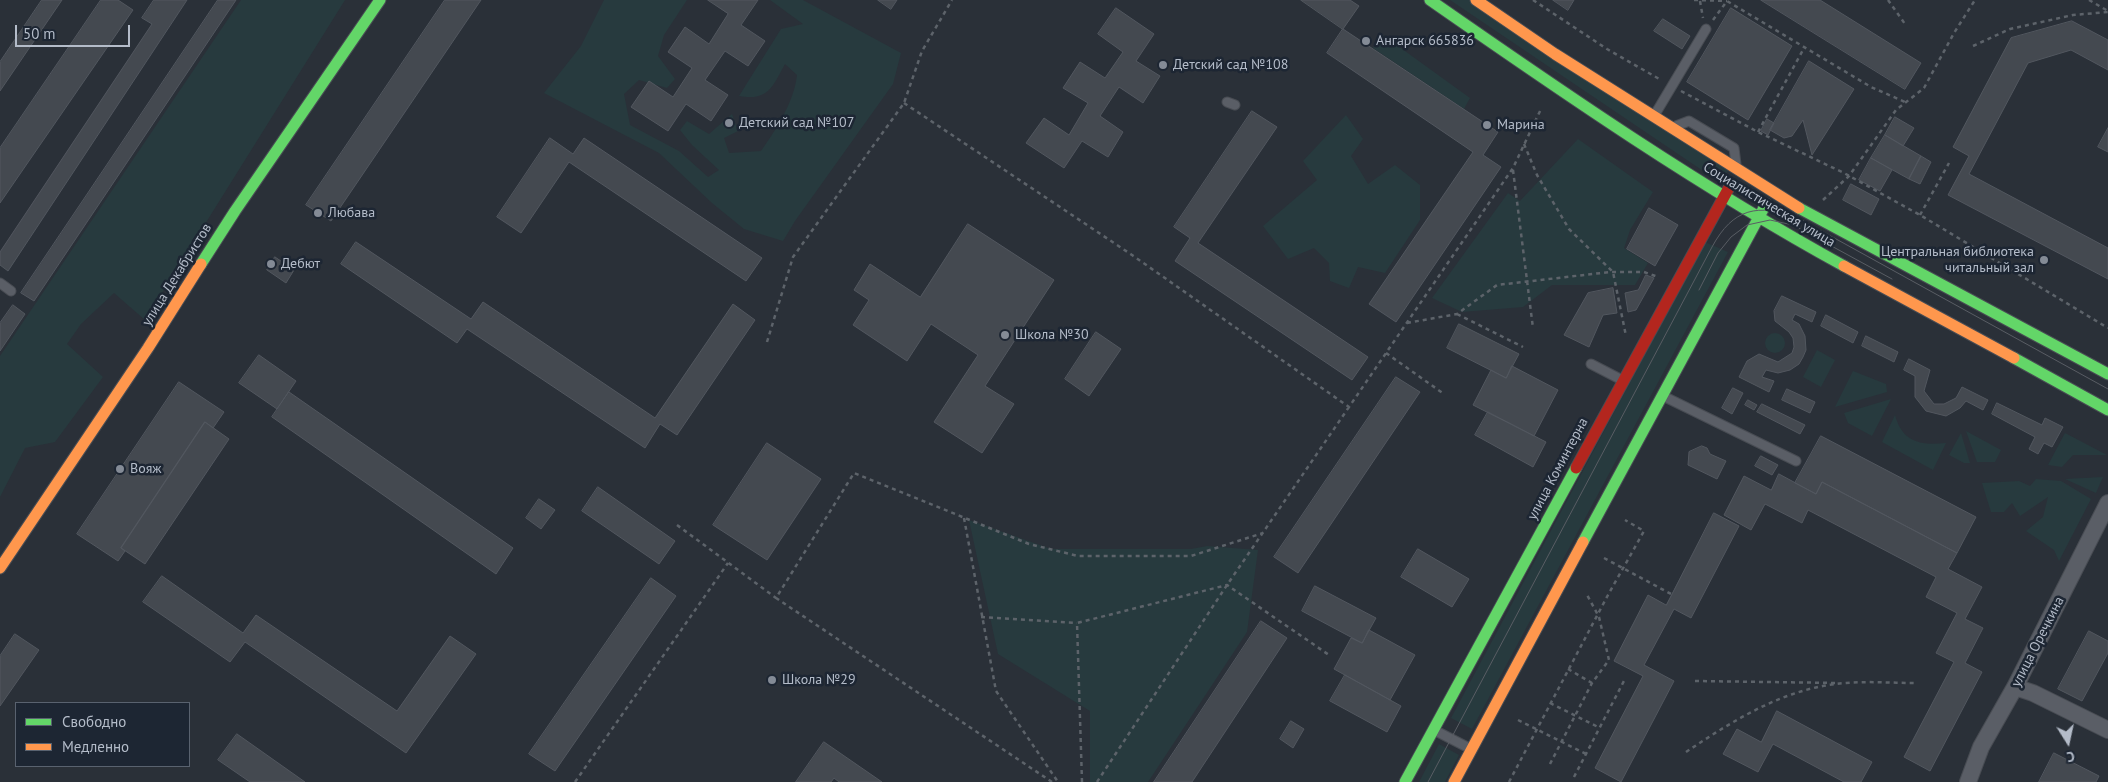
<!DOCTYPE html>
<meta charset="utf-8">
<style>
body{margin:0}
#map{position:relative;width:2108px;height:782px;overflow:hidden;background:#2a3038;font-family:"PT Sans",sans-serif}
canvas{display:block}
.legend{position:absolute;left:15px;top:702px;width:175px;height:65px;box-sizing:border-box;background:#1d2633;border:1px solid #59626f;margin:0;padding:6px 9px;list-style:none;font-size:15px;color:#b4bcc9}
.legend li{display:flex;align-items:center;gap:10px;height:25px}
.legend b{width:25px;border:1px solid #59626f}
.north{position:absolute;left:2043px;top:717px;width:50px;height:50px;-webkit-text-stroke:4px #1d2633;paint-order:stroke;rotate:170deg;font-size:14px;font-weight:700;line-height:20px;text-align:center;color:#b4bcc9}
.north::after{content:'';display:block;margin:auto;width:18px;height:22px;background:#b4bcc9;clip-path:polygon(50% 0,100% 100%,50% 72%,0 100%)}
.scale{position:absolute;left:15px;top:25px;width:115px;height:22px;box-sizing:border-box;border:2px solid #b4bcc9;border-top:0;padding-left:6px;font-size:15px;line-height:18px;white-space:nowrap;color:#b4bcc9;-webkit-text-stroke:4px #1d2633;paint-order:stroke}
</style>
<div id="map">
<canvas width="2108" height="782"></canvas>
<ul class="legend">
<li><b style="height:6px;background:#63d668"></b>Свободно</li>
<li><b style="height:6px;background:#ff974d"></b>Медленно</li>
</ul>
<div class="north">С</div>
<div class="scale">50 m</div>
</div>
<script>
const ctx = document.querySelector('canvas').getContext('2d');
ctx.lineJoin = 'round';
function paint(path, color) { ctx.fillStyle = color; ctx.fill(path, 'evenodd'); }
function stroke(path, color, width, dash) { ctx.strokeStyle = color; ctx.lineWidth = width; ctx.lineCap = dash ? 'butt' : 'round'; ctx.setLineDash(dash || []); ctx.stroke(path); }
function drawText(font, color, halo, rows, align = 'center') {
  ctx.font = font + ' "PT Sans",sans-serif'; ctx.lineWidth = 5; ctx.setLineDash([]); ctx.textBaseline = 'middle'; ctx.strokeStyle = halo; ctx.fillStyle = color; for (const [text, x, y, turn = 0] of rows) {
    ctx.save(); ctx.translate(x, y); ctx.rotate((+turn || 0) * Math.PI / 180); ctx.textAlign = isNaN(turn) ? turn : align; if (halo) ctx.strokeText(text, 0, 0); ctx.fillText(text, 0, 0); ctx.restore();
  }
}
const green = new Path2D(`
 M241 0H345L145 320 114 293 81 324 67 344 103 377 55 442 25 448 0 497V356Z
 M604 0H687L664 35 658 56 675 79 667 88 639 80 624 94 630 125 679 151 708 177 719 170 692 145 680 130 687 121 709 134 732 114 738 131 724 138 729 153 761 151C776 130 794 102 797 75L785 64C772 88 768 101 739 96L781 29 803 24 770 0H803L901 53 893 84 795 221 783 241 744 229 712 203 659 153 544 93 581 46Z
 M1450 0H1469L1729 169 1721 183Z
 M1380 33 1470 98 1464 109 1373 48Z
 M1346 115 1363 139 1351 156 1368 184 1395 165 1420 185V220L1385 273 1358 267 1349 288 1330 281 1329 263 1314 248 1288 259 1263 226 1317 180 1303 161Z
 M1578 139 1653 192 1630 230 1624 248 1648 263 1635 285H1552L1523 307 1462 312 1432 298 1508 193 1520 201Z
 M1705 242 1728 252 1472 729 1451 718Z
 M1765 343a10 10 0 1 1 20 0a10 10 0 1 1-20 0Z
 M1817 350 1835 360 1821 387 1803 377Z
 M1853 371 1886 384 1887 392 1835 407Z
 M1891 399 1872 436 1848 423 1844 413Z
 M1895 415C1902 442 1921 446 1946 443L1933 470 1882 442Z
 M1966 431 2001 450 1995 462H1977Z
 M1961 433 1970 463H1964L1949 455Z
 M2065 433 2107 455H2073L2062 467 2048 465Z
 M2103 477 2096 493 2065 479Z
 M2036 479 2061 481 2091 499 2059 561 2054 550 2026 531 2043 517 2048 497 2020 516 2012 503 2004 512H1991L1982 483 2019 481 2030 486Z
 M969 520 1051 549H1191L1207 546 1258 550 1247 632 1148 782H1090V711L998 654Z
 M1439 744 1459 755 1445 782H1419Z`);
const building = new Path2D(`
 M42 0H62L0 91V62Z
 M101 0H118L133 10 0 203V148Z
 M154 0H187L8 271 0 265V252L152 24 142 18Z
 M218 0H236L34 301 21 293Z
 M445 0H481L331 221 306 205Z
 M708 0H758L741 25 765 41 748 66 725 51 705 80 728 95 711 121 686 104 668 131 631 107 649 81 673 97 692 68 668 52 685 27 709 44 728 14Z
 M878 0H897L891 9Z
 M1301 0H1350L1359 6 1343 29Z
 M1553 0H1574L1568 10Z
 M1761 0H1820L1921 63 1905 89Z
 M1116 8 1154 34 1136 61 1160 76 1143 103 1119 87 1100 116 1123 132 1108 157 1082 141 1064 168 1026 143 1044 118 1069 135 1088 103 1063 88 1080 62 1105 78 1123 52 1098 34Z
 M1731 8 1792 46 1748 120 1687 82Z
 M1663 19 1690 36 1682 49 1654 31Z
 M2072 21 2108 40V70L2071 50 2028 63 1969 174 2108 248V279L1948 195 1969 156 1953 147 2011 38Z
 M1343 29 1498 132 1483 155 1501 167 1396 322 1369 304 1473 152 1327 53Z
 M1809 61 1854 89 1812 155 1803 120 1792 136 1784 138 1770 130Z
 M1252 111 1277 127 1198 243 1368 357 1352 380 1175 261 1190 238 1174 227Z
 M1895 117 1914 128 1903 146 1885 135Z
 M1767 119 1774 123 1768 135 1761 131Z
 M2108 128V152L2098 147Z
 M1885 135 1921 156 1909 179 1871 158Z
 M550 138 573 154 584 138 762 258 746 281 569 162 521 233 497 217Z
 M1921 156 1931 162 1920 184 1909 179Z
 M1871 158 1892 170 1880 191 1859 180Z
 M1851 184 1879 199 1871 215 1843 200Z
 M1649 208 1678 225 1655 266 1627 249Z
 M968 224 1054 280 985 386 1014 404 982 453 934 422 978 355 931 324 907 361 853 325 869 300 854 290 870 264 920 297Z
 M356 242 471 319 483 302 655 418 733 304 755 320 677 435 660 424 645 448 467 329 457 343 341 264Z
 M275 257 294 270 286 283 267 270Z
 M1646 275 1654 278 1636 310 1628 312 1625 293 1638 290Z
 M1613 288 1617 313 1603 315 1589 347 1564 335 1588 293Z
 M1782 296 1816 312 1812 322 1795 314 1792 320 1799 324 1805 336 1806 350 1803 357 1799 364 1790 370 1778 373 1766 370 1762 377 1774 381 1769 392 1739 377 1747 361 1759 354 1778 362 1792 353 1794 347 1793 338 1789 332 1775 321 1774 311Z
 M13 305 25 314 0 351V323Z
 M1826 315 1858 332 1853 343 1821 326Z
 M1459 324 1519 354 1506 378 1447 348Z
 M1096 332 1121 349 1089 396 1065 379Z
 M1866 336 1898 352 1894 362 1862 346Z
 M259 355 296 381 277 409 239 383Z
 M1909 359 1930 370 1924 391 1934 404H1944L1956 398 1962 387 1988 400 1983 410 1966 401 1960 408 1946 416 1926 411 1915 397V376L1904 370Z
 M1512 366 1558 390 1534 436 1473 405 1491 370 1506 378Z
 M1396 377 1420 392 1298 573 1274 557Z
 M179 382 224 412 213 428 205 422 121 548 125 551 118 561 77 534Z
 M1733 388 1743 393 1732 414 1722 408Z
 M1787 389 1815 402 1810 413 1782 400Z
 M289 392 513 548 496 574 272 417Z
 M1748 400 1757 405 1754 410 1745 405Z
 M1997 403 2042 425 2045 418 2063 427 2052 447 2044 443 2038 454 2029 449 2035 437 1992 414Z
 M1762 404 1805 425 1800 434 1757 412Z
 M1488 412 1546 442 1533 467 1475 435Z
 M205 422 229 439 145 564 121 548Z
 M1821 436 1976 517 1957 553 1822 482 1816 494 1795 483Z
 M767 443 821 479 767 560 713 525Z
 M1702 446 1707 448 1710 454 1726 461 1717 479 1688 465 1689 452Z
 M1761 456 1778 465 1772 475 1755 466Z
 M1779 474 1816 494 1822 482 1957 553 1948 569 1982 587 1965 619 1983 628 1965 663 1982 672 1930 771 1904 757 1954 662 1936 653 1957 613 1926 597 1936 577 1808 510 1802 523 1765 504 1751 530 1724 515 1744 476 1771 490Z
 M598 487 675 541 659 564 582 511Z
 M539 499 555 510 541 529 526 518Z
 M1714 513 1739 526 1691 618 1674 609 1644 665 1674 681 1621 782 1595 768 1643 676 1614 661 1648 595 1666 605Z
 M1418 549 1469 579 1452 607 1401 577Z
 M162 576 243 633 256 615 397 711 450 636 476 654 406 753 245 642 230 662 143 602Z
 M651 578 676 596 555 771 529 754Z
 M1315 586 1376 618 1362 643 1302 611Z
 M1261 621 1287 638 1192 782H1154Z
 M1369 630 1415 655 1390 700 1334 669 1351 638 1362 643Z
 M2089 631 2108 641V653L2082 701 2058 689Z
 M15 634 39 650 0 706V656Z
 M1345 675 1401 706 1387 732 1330 701Z
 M1777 711 1872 762 1861 782H1844L1773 744 1758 772 1723 754 1737 729 1761 742Z
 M1291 721 1304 729 1293 748 1280 739Z
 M237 734 305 782H250L218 760Z
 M824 742 882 782H839L834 778 831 782H796Z
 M2054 753 2099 776 2096 782H2039Z`);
const path = new Path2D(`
 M1533 0 1607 49 1661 80
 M1694 0 1727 1
 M1888 0 1905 24
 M2089 0 2108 11
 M1700 1 1703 18
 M1713 20 1727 1 1871 87 1905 102
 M1973 46 2010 29 2073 15 2108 12
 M1681 91 1758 132 1844 173 1920 215 2108 328
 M904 103 1132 255 1349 407 1513 168 1541 109
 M1758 132 1804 48
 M1524 144 1537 175 1569 229 1613 272 1626 336
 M1513 170 1533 328
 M1823 200 1849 176 1896 110 1924 88 1954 33 1975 0
 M1920 215 1949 163
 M1457 314 1523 347
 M1407 323 1457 314 1497 285 1610 272H1644L1658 277
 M767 342 793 257 904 103 922 51 952 0
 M1386 353 1444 394
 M964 518 996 691 1058 782
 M677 525 776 598
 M1604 558 1671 594
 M981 617 1077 623
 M1568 669 1592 683
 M1695 681 1838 683
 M1550 703 1600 728
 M1518 720 1586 754
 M1686 752C1734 720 1786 687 1846 683 1869 681 1892 683 1915 683
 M1550 764 1592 683 1609 660 1599 617 1586 593
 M1574 777 1625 679
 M575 782 728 563
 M1052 782 776 598 854 473 1029 544 1078 556H1191L1263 533
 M1082 782 1077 623 1227 585 1329 655
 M1097 782 1227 585 1349 407
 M1509 782 1608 595 1644 531 1625 520`);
const lane = new Path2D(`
 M1227 102 1235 105
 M1654 116 1706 29
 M1676 126 1689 121 1734 148 1736 164
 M0 283 11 291
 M1591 364 1622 380
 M1663 396 1796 461
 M1434 730 1471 749`);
const street = new Path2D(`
 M2015 687 2033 693 2108 730
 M1968 782 1981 747 2015 687 2108 503`);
const fast = new Path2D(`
 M1430 0C1565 94 1700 187 1844 266
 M1799 208 2108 374
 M201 264 235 211 380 0
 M2014 358 2108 410
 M1583 542 1766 204
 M1405 782 1576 468`);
const slow = new Path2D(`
 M1476 0 1555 54 1799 208
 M1844 266 2014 358
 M0 568 148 348 201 264
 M1454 782 1583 542`);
const jam = new Path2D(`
 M1576 468 1731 184`);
const tram = new Path2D(`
 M1699 290 1718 253 1731 237 1747 225 1770 220 1793 225 1892 279
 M1428 782 1712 247C1733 208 1758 203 1798 218L2108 389`);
const markers = [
 [1366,41,5,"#848b96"],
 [1163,65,5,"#848b96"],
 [729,123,5,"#848b96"],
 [1487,125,5,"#848b96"],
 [318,213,5,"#848b96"],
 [2044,260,5,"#848b96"],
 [271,264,5,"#848b96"],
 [1005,335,5,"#848b96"],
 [120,469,5,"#848b96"],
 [772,680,5,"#848b96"]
];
const poiNames = [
 ["Ангарск 665836",1376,41],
 ["Детский сад №108",1173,65],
 ["Детский сад №107",739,123],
 ["Марина",1497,125],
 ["Любава",328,213],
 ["Центральная библиотека",2034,252,"right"],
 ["читальный зал",2034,268,"right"],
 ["Дебют",281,264],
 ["Школа №30",1015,335],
 ["Вояж",130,469],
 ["Школа №29",782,680]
];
const streetNames = [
 ["Социалистическая улица",1769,205,31],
 ["улица Декабристов",177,275,-58],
 ["улица Коминтерна",1558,469,-62],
 ["улица Оречкина",2038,642,-63]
];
paint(green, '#273a3e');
paint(building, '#444950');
stroke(building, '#52575f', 1);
stroke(lane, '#484c53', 11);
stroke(street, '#484c53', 18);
stroke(fast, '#484c53', 13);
stroke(slow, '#484c53', 13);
stroke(jam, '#484c53', 13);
stroke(path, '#5d636a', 2.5, [4, 4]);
stroke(lane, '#5a5e66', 9);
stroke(street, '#5a5e66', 16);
stroke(fast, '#63d668', 11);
stroke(slow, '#ff974d', 11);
stroke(jam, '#b3261e', 11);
stroke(tram, '#595d64', 1);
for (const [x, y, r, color] of markers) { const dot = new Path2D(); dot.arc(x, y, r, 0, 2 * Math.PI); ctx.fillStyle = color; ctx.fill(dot); stroke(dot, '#1d2633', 2); }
drawText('14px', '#b4bcc9', '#1d2633', poiNames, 'left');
drawText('14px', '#b4bcc9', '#1d2633', streetNames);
</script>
